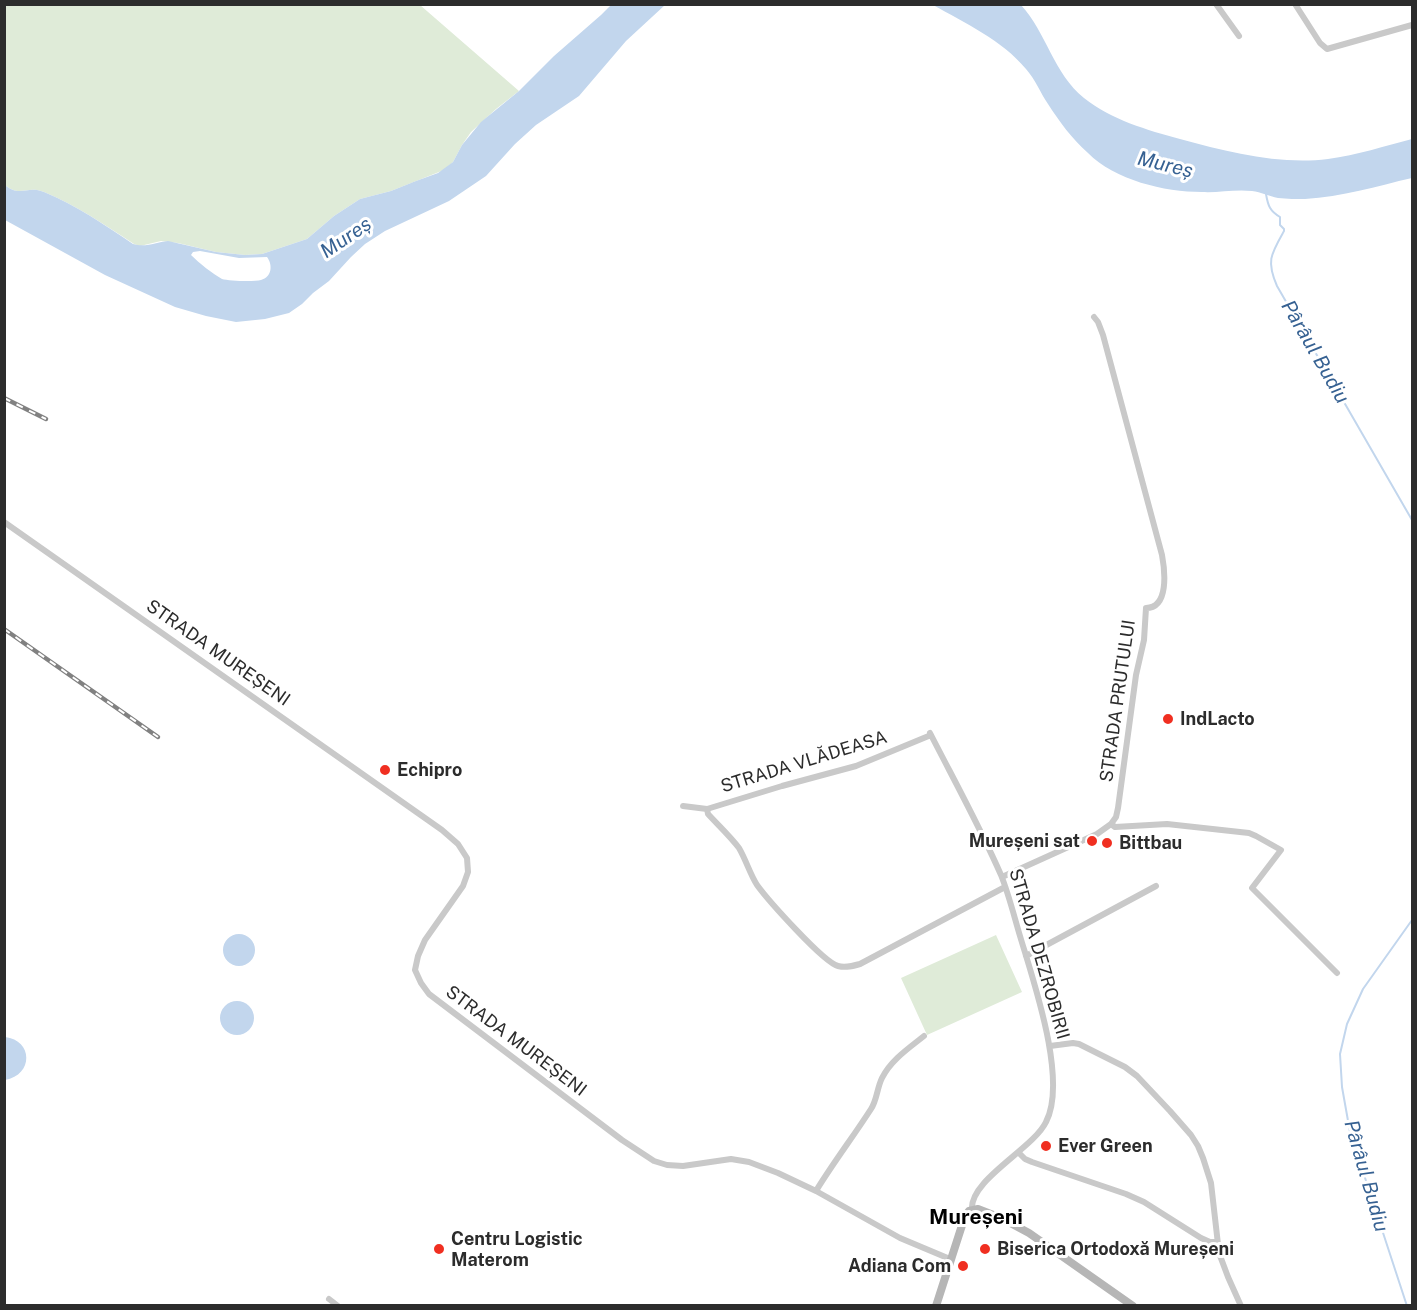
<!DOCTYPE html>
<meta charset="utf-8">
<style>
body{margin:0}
#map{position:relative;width:1417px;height:1310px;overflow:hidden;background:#fff;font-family:"Public Sans",sans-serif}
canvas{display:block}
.frame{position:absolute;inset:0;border:6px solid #2c2c2c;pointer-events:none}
</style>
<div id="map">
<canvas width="1417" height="1310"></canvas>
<div class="frame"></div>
</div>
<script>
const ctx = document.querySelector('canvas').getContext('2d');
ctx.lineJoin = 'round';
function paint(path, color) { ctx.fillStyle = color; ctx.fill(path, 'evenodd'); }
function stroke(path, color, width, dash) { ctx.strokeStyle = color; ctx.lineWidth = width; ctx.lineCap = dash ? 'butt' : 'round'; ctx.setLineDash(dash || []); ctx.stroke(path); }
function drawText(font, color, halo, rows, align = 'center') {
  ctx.font = font + ' "Public Sans",sans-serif'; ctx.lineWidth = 6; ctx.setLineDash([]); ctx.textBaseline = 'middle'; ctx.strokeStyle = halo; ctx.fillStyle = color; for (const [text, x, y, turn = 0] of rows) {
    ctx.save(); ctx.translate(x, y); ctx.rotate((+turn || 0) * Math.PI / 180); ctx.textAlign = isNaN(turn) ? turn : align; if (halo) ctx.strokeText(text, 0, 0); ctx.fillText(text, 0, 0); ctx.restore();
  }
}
const green = new Path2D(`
 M4 5H420L519 91 496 109 471 132 462 145 453 162 444 170 391 191 360 199 334 216 307 239 262 254 245 255 216 252 178 243 161 241 140 246 134 244C105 225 76 205 44 192 27 185 20 198 5 185Z
 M996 935 1022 992 927 1035 901 978Z`);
const water = new Path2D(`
 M611 5H665L626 41 579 96 536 125 515 144 486 176 449 201 385 231 365 244 351 257 329 281 313 293 302 304 289 313 265 319 236 322 206 316 175 307 105 275 5 220V185C20 198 27 185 44 192 76 205 105 225 133 244 146 248 156 242 168 241L216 252 245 255 262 254 307 239 334 216 360 199 391 191 416 181 438 173 453 162 462 145 481 122 519 91 554 56 601 15ZM200 251 239 258 267 257C273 265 272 277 261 280 254 282 229 281 222 279 213 274 199 263 191 255L193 252Z
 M933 5H1021C1046 32 1054 74 1084 98 1112 120 1147 130 1180 139 1228 152 1279 165 1328 159 1357 155 1385 146 1412 139V178C1377 186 1342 197 1305 199 1297 199 1287 199 1278 198 1269 196 1261 192 1252 191 1235 189 1218 193 1202 192 1164 192 1115 180 1088 153 1072 139 1059 121 1048 104 1040 92 1035 79 1026 69 1002 40 965 23 933 5Z
 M223 950a16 16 0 1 1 32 0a16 16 0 1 1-32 0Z
 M220 1018a17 17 0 1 1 34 0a17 17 0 1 1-34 0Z
 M5 1037C33 1040 34 1075 5 1080Z`);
const stream = new Path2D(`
 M1266 194C1268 206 1270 211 1280 217V225L1284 229V231C1271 254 1266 261 1277 286L1412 520
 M1407 1306 1350 1132 1342 1087 1340 1054 1347 1024 1363 989 1412 920`);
const minor = new Path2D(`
 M1216 4 1239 36
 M1295 4 1320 43 1327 49 1412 25
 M4 522 442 830 458 844 467 858 468 872 463 886 425 940 418 956 415 970 421 983 429 994 622 1140 654 1161 667 1165 683 1166 731 1159 749 1162 778 1173 816 1191 900 1238 950 1259
 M930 733C954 780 980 827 1001 875 1009 895 1014 916 1020 936 1033 980 1068 1080 1046 1122 1033 1149 969 1180 972 1210
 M683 806 707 809 782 786 856 766 931 735
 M707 809 708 814C718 825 730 836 739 848 746 860 750 874 757 885 768 900 823 962 838 966 846 968 853 966 860 964L1005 887
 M1111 824 1115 827 1167 824 1249 833 1256 836 1281 850 1252 888 1337 973
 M1002 877 1097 834 1111 824 1116 817 1118 808 1136 675 1144 640 1146 608C1169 608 1165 571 1162 555L1103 335 1098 322 1094 317
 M1026 956 1156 886
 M1050 1046 1073 1043 1079 1044 1125 1067 1137 1076 1170 1111 1191 1135 1198 1146 1203 1158 1211 1183 1219 1253 1228 1277 1241 1306
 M1018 1152 1025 1159 1032 1162 1126 1194 1144 1202 1201 1238 1210 1242H1217
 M816 1191C833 1163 853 1137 871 1109 877 1100 877 1088 882 1078 891 1060 909 1048 924 1036
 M329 1299 338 1306`);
const secondary = new Path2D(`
 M936 1306 965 1216 969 1211 978 1209 1001 1218 1029 1233 1133 1306`);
const rail = new Path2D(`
 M4 398 46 419
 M4 629 158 737`);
const markers = [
 [1168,719,6,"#f02f21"],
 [385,770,6,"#f02f21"],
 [1092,841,6,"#f02f21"],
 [1107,843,6,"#f02f21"],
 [1046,1146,6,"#f02f21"],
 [439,1249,6,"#f02f21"],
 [985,1249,6,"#f02f21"],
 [963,1266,6,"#f02f21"]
];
const streetNames = [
 ["STRADA MUREȘENI",218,653,35],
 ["STRADA PRUTULUI",1118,701,-82],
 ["STRADA VLĂDEASA",804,762,-17],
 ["STRADA DEZROBIRII",1039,954,74],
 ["STRADA MUREȘENI",516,1041,37]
];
const poiNames = [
 ["IndLacto",1180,719],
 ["Echipro",397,770],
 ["Mureșeni sat",1080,841,"right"],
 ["Bittbau",1119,843],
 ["Ever Green",1058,1146],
 ["Centru Logistic",451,1239],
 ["Materom",451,1260],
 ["Biserica Ortodoxă Mureșeni",997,1249],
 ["Adiana Com",951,1266,"right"]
];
const waterNames = [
 ["Mureș",1165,165,14],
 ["Mureș",346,238,-34],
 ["Pârâul Budiu",1315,352,60],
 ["Pârâul Budiu",1366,1176,74]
];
const quarterNames = [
 ["Mureșeni",976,1218]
];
paint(green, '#dfebd8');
paint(water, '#c2d6ed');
stroke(stream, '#c2d6ed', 2);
stroke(minor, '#c9c9c9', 6);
stroke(secondary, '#b6b6b6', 8);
stroke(rail, '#818181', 4.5);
stroke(rail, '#fff', 2, [7]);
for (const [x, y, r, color] of markers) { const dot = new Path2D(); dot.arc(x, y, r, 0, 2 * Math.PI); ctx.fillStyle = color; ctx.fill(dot); stroke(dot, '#fff', 2); }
drawText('18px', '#2c2c2c', '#fff', streetNames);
drawText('bold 18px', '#2c2c2c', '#fff', poiNames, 'left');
drawText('italic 20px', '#366192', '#fff', waterNames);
drawText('bold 21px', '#000', '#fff', quarterNames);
</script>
